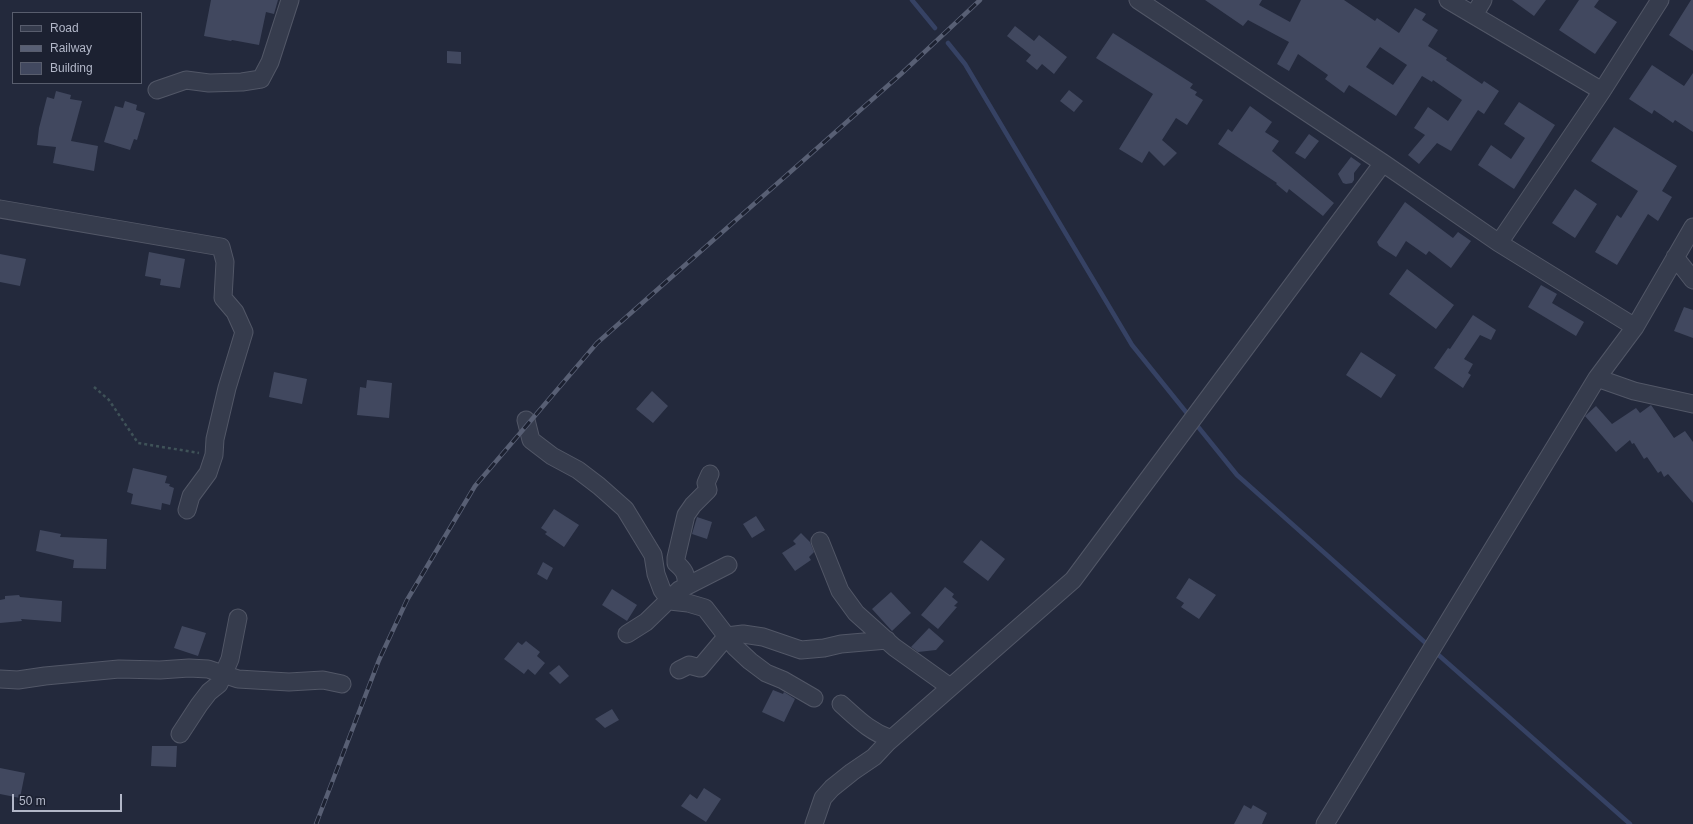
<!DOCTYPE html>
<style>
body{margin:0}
#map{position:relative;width:1693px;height:824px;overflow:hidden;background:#23293c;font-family:Helvetica,sans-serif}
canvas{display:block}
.legend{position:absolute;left:12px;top:12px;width:130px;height:72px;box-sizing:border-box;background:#1c2131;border:1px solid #585d6d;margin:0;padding:5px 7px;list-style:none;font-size:12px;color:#b2b7c8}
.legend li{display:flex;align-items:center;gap:8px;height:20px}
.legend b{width:20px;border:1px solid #585d6d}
.scale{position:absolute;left:12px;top:794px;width:110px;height:18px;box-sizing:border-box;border:2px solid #b2b7c8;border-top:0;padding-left:5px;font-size:12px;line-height:14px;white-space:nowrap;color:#b2b7c8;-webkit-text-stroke:3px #1c2131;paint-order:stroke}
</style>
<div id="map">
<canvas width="1693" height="824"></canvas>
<ul class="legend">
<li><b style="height:5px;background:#363c4d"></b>Road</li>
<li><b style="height:5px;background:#585f74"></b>Railway</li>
<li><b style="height:11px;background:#41485f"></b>Building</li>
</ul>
<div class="scale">50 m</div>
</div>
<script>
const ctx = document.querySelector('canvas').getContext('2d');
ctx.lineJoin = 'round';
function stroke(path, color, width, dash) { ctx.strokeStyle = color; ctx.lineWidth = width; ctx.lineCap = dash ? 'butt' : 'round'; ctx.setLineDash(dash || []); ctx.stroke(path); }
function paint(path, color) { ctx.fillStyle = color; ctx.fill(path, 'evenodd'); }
const stream = new Path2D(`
 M912 0 935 28
 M948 43 965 64 1132 345 1190 417
 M1195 423 1237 475 1429 646
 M1434 651 1630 824`);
const building = new Path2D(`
 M211 0H278L274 14 266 12 259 45 232 40 231 41 204 36Z
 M1205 0H1262L1259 5 1290 22 1301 0H1344L1375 21 1377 18 1399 33 1415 8 1426 14 1422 20 1438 30 1428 46 1447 58 1446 60 1482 84 1484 81 1499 91 1484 114 1478 110 1451 151 1437 143 1419 164 1408 155 1425 135 1414 128 1428 107 1448 121 1462 100 1433 80 1432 82 1422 76 1396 116 1349 85 1344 93 1325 79 1328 75 1298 54 1289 71 1277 64 1289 42 1248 20 1243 26ZM1380 47 1407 65 1393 85 1366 67Z
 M1512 0H1546L1534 16Z
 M1579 0H1599L1594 7 1617 22 1595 54 1559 30Z
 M1691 0H1693V51L1669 35Z
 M1015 26 1034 41 1039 35 1067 57 1054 74 1042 64 1037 70 1026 61 1031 55 1007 36Z
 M1113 33 1193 84 1190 88 1197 92 1195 95 1203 100 1187 125 1176 118 1162 140 1177 153 1164 166 1149 151 1142 163 1119 149 1153 94 1096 58Z
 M447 51 461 52V64L447 63Z
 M1652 65 1684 86 1693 73V132L1675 120 1673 123 1654 110 1652 114 1629 99Z
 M1069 90 1083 101 1074 112 1060 101Z
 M56 91 71 95 70 99 82 101 71 141 98 146 94 171 53 163 56 147 37 145 39 128 47 97 54 99Z
 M125 101 137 105 136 110 145 113 137 140 134 139 130 150 104 142 115 106 123 108Z
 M1519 102 1555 125 1514 189 1478 165 1491 145 1511 159 1525 138 1504 124Z
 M1250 106 1272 122 1265 132 1279 141 1272 151 1334 203 1323 216 1289 189 1287 193 1276 184 1277 183 1218 144 1228 129 1232 132Z
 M1614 127 1677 166 1662 191 1672 197 1658 221 1648 214 1617 265 1595 252 1617 215 1621 218 1638 191 1591 161Z
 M1309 134 1319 141 1305 159 1295 153Z
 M1351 157 1361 164 1354 173V180L1352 183 1346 184 1343 183 1338 174Z
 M1575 189 1597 204 1575 238 1552 223Z
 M1405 202 1453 238 1458 232 1471 241 1451 268 1429 251 1426 255 1406 241 1396 257 1379 246 1377 242Z
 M149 252 185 259 180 288 160 285 161 279 145 276Z
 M0 254 26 259 20 286 0 282Z
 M1407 269 1454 305 1436 329 1389 294Z
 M1541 285 1557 294 1552 303 1584 322 1576 336 1528 307Z
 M1684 307 1693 310V338L1674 331Z
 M1473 315 1496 330 1491 340 1480 335 1464 359 1473 364 1468 373 1471 375 1463 388 1434 368 1448 348 1450 349Z
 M1361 352 1396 375 1381 398 1346 375Z
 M274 372 307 379 302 404 269 397Z
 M367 380 392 383 389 418 357 415 360 387 366 388Z
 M652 391 668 406 653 423 636 409Z
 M1651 405 1674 438 1685 431 1693 442V503L1668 474 1664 477 1661 471 1658 473 1647 457 1644 459 1634 443 1632 444 1630 440 1616 452 1585 416 1596 406 1612 424 1636 408 1640 413Z
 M133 468 167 476 165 483 170 484 169 486 174 488 170 505 162 503 161 510 131 504 133 494 127 492Z
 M554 509 579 525 564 547 545 534 547 532 541 528Z
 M756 516 765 530 752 538 743 524Z
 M697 517 712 522 707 539 692 534Z
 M40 530 61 534 60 537 107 539 106 569 73 568 74 560 36 551Z
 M801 533 810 542 814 552 809 557 811 560 795 571 782 553 796 544 793 541Z
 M981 540 1005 559 988 581 963 562Z
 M543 562 553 568 547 580 537 574Z
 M1189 578 1216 595 1199 619 1181 607 1184 603 1176 598Z
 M945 587 954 594 952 597 958 602 954 606 957 607 938 629 921 615Z
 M612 589 637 605 627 621 602 605Z
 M891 592 911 613 892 631 872 609Z
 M19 595 20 597 62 601 61 622 21 619 22 621 0 623V600L5 599V596Z
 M182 626 206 633 198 656 174 648Z
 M929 628 944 641 936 650 918 652 911 647Z
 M526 641 540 652 537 656 545 663 535 675 528 669 524 674 504 659 518 642 522 645Z
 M559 665 569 676 560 684 549 673Z
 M773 690 783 694 784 692 795 699 784 722 762 712Z
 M612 709 619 720 605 728 595 719Z
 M152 746H177L176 767 151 766Z
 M0 768 25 773 20 798 0 794Z
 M704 788 721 799 706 822 681 806 690 794 697 799Z
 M1244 805 1251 809 1253 805 1267 813 1262 824H1234Z`);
const path = new Path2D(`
 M94 387 109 400 138 443 199 453`);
const street = new Path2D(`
 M1138 0 1383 163 1499 243 1602 91 1660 0
 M1448 0 1602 91
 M1474 15 1483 0
 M157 90 186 80 209 83 242 82 261 79 270 62 290 0
 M0 209 221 247 225 262 223 298 235 312 244 332 227 388 215 439 214 455 208 473 191 496 187 510
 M1693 227 1635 327 1597 378 1634 391 1693 404
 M1499 243 1635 327
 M1675 257 1693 280
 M526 420 531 440 552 456 578 470 599 486 625 509 653 555 656 574 662 590 670 601 688 603 705 608 735 647 750 661 766 673 783 680 814 698
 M820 541 840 591 856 613 894 647 950 687
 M686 586C687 574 684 570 676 563V558L686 515 693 505 708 490 706 483 710 474
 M627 634 646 622 679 590 728 565
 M679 670 689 665 700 668 727 636 743 634 763 637 801 650 824 648 841 644 887 640
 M0 679 18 680 45 676 119 669 160 670 189 668 208 669 238 679 289 682 323 680 342 684
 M841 704C858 719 869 731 891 739
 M180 734 199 705 209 692 219 684 230 659 238 618
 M814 824 823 798 832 788 852 772 874 757 888 742 1073 580 1383 163
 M1325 824 1597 378`);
const rail = new Path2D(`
 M316 824 379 660 407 600 475 486 597 343 901 74 980 0`);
stroke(stream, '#364264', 4.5);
paint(building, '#41485f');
stroke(street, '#525767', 19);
stroke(path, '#3f5258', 2.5, [3, 3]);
stroke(street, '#363c4d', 17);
stroke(rail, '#585f74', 4.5);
stroke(rail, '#1c2131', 3, [9]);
</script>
